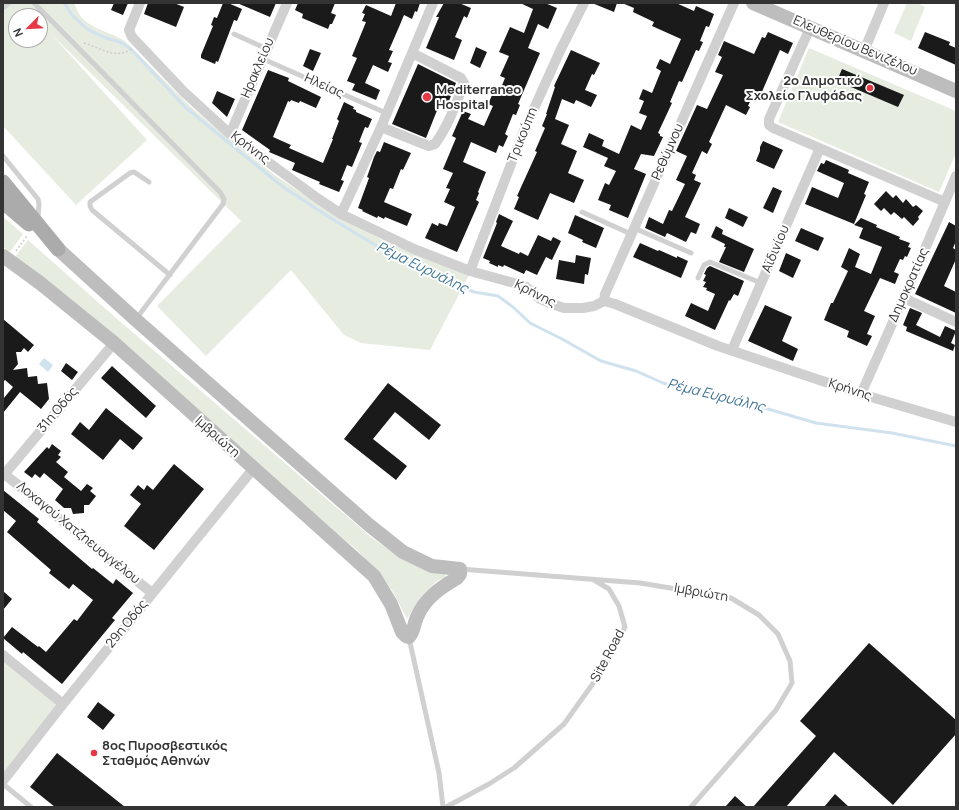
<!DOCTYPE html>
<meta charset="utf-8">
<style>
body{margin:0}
#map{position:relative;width:959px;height:810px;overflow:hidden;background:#fff;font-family:Manrope,sans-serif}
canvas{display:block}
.frame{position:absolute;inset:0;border:4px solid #333;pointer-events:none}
.north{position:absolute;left:8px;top:8px;width:40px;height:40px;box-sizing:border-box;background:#fff;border:1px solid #adadad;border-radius:50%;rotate:246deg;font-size:11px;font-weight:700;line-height:16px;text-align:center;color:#333}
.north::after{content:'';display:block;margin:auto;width:14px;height:18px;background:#e63946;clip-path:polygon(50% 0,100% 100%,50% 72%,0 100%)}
</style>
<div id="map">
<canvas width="959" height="810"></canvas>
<div class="frame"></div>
<div class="north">N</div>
</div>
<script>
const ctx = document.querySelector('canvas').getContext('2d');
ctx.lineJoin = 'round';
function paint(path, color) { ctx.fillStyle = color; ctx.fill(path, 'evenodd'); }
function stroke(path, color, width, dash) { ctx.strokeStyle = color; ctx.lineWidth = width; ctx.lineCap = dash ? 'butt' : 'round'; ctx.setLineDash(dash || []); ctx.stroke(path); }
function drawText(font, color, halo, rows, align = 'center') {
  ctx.font = font + ' Manrope,sans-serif'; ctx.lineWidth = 4; ctx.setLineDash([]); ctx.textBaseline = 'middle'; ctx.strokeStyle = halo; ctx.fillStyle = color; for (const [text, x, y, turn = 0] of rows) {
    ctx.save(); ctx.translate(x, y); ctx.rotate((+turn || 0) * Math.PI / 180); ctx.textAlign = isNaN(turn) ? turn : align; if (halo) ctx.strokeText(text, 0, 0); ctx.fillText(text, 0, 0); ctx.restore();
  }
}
const green = new Path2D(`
 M11 3H74C76 7 78 13 81 17 93 30 111 32 125 41L190 106 230 140 276 176 333 214 386 242 469 275 430 350 361 343 344 335 291 270 206 356 157 306 241 221 51 34 147 140 76 205 3 126V11ZM16 16H40V40H16Z
 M907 3H917L925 7 911 41 894 33Z
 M809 48 956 111V153L939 192 778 122Z
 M3 217 23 234 10 252 3 247Z
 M28 240 108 311 372 538 401 558 445 574 446 577 437 581 422 595 407 619 393 592 385 581 359 552 15 257Z
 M3 661 58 705 3 773Z`);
const water = new Path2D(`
 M44 358 53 365 48 372 39 364Z`);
const stream = new Path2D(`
 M64 3 72 15 87 29 103 37 120 42 131 49 185 107 283 187 329 217 375 245 399 257 427 268 450 282 474 292 498 296 513 307 530 323 562 339 601 361 636 371 663 383 698 394 768 409 816 423 892 433 956 446`);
const building = new Path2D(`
 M114 3H128L123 15 111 10Z
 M148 3H174L184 7 176 27 144 14Z
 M223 3H228L242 9 237 21 234 20 218 62 216 61 215 64 201 58V55L213 26 211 25 214 17 217 18Z
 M237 3H276L270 17Z
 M298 3H335L331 13 336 15 332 24H330L328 29 302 18 303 14 295 10Z
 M396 3H420L417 12 415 11 412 19 404 15 399 27 389 50 393 51 388 62 392 63 388 72 373 65 365 83 380 90 376 100 352 90 355 84 347 81 357 58 352 56 366 22 362 21 365 14 362 13 366 5 391 16Z
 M444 3H459L471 8 467 18 464 16 455 37 462 40 454 60 426 48 439 17H436Z
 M520 3H545L557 8 548 29 538 24 528 48 540 53 518 104 520 105 516 115 513 114 505 134 508 136 503 147 499 145 496 153 471 142 463 162 486 172 478 192 479 193 476 200 479 202 457 252 425 238 432 223 438 226 439 223 447 226 455 207 444 202 450 189 446 188 453 173 443 169 456 138 452 136 463 111 471 114 468 119 484 126 493 106 488 104 493 93 498 95 505 78 500 76 509 56 499 52 510 27 524 33 533 9Z
 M592 3H617L614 12Z
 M622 3H676L694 11 696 6 714 14 709 27 706 26 700 41 703 42 699 51 696 50 682 82 679 81 670 102 672 103 658 133 660 134V136L663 137 654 156 641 154 634 169 646 174 628 218 609 210 611 205 598 200 605 183 609 185 616 171 604 166 608 158 583 147 589 133 604 140 602 146 619 154 631 125 641 130 647 116 639 113 644 101 639 99 643 89 652 93 661 71 656 68 660 59 670 64 681 39 652 26 654 22 633 12 634 8Z
 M768 32 793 43 788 54 780 50 761 94 755 91 748 106 750 107 746 115 726 105 709 142 712 144 707 154 702 151 692 173 696 175 694 180 701 183 685 217 700 224 696 234 691 232 686 242 667 233 665 237 645 228 649 217 663 224 669 210 672 211 685 184 676 180 687 156 676 151 697 105 707 109 723 75 715 72 722 57 718 55 724 41 754 54 762 37 765 38Z
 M925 32 950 42 949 45 956 48V65L918 48Z
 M476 47 487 52 480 68 470 63Z
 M310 49 321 53 313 71 303 66Z
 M571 50 600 63 594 75 592 74 585 90 597 95 591 107 576 100 574 104 562 99 555 119 569 125 561 144 577 151 568 173 584 180 574 203 550 193 538 220 514 209 519 197 517 196 537 152 535 151 545 128 542 126 547 114H546L555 87 554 86Z
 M418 64 456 83 447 106 440 103 426 138 392 124Z
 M842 69 904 95 898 107 837 81Z
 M268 70 289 78 288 81 321 97 316 108 300 101 299 103 291 100 290 102 288 101 273 137 291 145 289 148 323 163 333 139H332L339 121 337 119 344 102 354 107 353 109 356 110V112L372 119 368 128 365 127 359 142 362 143 352 167 347 165 341 180 344 181 339 192 319 184 320 182 292 170 295 163 269 152 270 150 242 130Z
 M217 91 235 99 227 117 212 103Z
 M763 141 783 150 774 169 756 161 760 151V147Z
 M384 142 411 153 403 170 401 169 393 189 390 188 384 202 412 214 407 226 385 217 384 219 378 216 377 218 362 211 363 210 358 208 369 178 367 177 374 157 377 151 380 152Z
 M826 160 849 170 848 173 869 182 864 194 866 195 854 224 805 204 812 187 838 198 844 183 817 171 821 163 824 164Z
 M773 187 782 191 773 213 763 208Z
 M886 191 893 198 896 195 903 203 906 199 913 207 916 205 923 211 918 217 919 219 913 226 904 217 902 219 894 212 891 215 884 208 881 211 874 204Z
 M729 208 748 217 743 227 725 218Z
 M499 214 513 221 501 246 519 254 520 252 528 256 538 235 551 241 553 237 561 241 552 260 546 257 537 275 526 270 524 274 504 265 503 267 498 265V267L489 263 490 261 483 258 497 223 496 222Z
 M575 215 604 228 596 248 582 242 583 240 568 233Z
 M861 218 877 225 876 227 900 237 899 239 910 243 908 247 911 248 907 257 905 256 903 260 900 259 894 272 899 274 895 284 880 278 864 311 875 316 867 334 872 336 867 346 847 337 849 331 824 320 831 303H833L848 271 841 267 849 248 860 254 855 267 871 274 882 247 859 238 863 228 854 225Z
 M949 222 956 226V241L953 248 956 250V259L944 286 956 292V313L915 294Z
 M716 226 723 230 722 234 754 249 744 272 719 262 726 247H724L725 244 711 237Z
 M801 228 824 238 818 251 795 241Z
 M640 243 658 251 659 250 677 258V256L688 261 681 278 633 257Z
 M786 253 801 260 793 278 779 271Z
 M576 255 591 258 588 275 585 274 584 284 556 279 559 260 575 263Z
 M710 266 744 281 738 296 734 294 730 301 729 300 715 330 685 316 691 303 708 311 715 294 706 290 707 288 703 287 706 282 703 281 706 275 704 274 707 268Z
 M765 305 792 317 782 341 798 349 793 361 748 341Z
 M910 308 922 313 916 325 940 337 945 326 956 331 951 343 955 345 953 351 906 331 907 327 903 325Z
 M3 319 34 345 28 352 24 348 21 352H16L18 364 13 370 27 368 28 377 37 376 38 384 47 383 49 399 41 409 20 392 3 413V399L13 387 5 380 3 382Z
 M66 363 78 372 72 380 61 371Z
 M112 366 156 406 146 418 101 378Z
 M388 383 441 425 429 440 395 412 373 439 407 466 396 480 344 439Z
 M106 408 143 438 133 450 120 439 103 460 71 434 80 422 89 430Z
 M52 444 61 451 58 455 61 457 56 462 68 472 64 477 81 491 87 484 93 488 90 491 96 496 89 505H84V513L73 514 71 508H64L55 500 63 489 44 473 40 478 35 474 32 478 24 472 47 447 49 449Z
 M174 464 204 489 154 550 124 526 141 504 130 495 138 485 144 490 147 485 153 490Z
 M3 490 39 519 37 522 92 569 93 568 113 584 116 579 133 593 112 618 115 620 62 684 23 652 22 654 3 638 12 627 38 647 39 646 46 652 74 619 77 621 93 600 73 584 69 589 49 573 51 570 7 532 16 521 3 510Z
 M3 591 12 599 3 610Z
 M869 643 956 720V734L893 805 834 752 786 807H753L816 736 800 721Z
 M98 702 115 715 103 730 87 717Z
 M57 753 125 807H55L30 787Z
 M835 794 849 807H824Z
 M735 796 747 807H725Z`);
const path = new Path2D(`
 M84 43C100 48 116 60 131 49
 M16 251 27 236`);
const lane = new Path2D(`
 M34 3 220 192 224 199 223 204 136 319
 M3 8 9 3
 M234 34 267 49
 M263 59 386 113
 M3 156 38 199 39 204 38 219
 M149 182 134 172 130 173 90 202V206L92 210 170 275
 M582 212 631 234
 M634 228 691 253
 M698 278 704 265 710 262 761 283
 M460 569 640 583 731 598 759 615 778 634 790 661 792 683 776 710 691 807
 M409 638 439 773 443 807
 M3 784 31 807
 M446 807 489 784 514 768 564 724 604 668 625 627 619 606 609 589 594 580`);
const street = new Path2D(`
 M140 3 129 30 132 37 184 92 230 134 317 198 341 214 414 249 470 271 525 286 540 299 552 304 564 308H583L594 306 604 301 615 304 718 346 861 394 956 422
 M810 28 769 119V125L773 128 945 202
 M864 51 884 3
 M381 127 421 143 429 146 435 144C448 126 456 104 464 83L461 78 418 56 412 54
 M230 134 287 3
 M341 214 381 127 433 3
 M470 271 523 133 560 51 584 3
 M904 298 956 322
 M604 301 605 294 734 3
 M732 350 820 148
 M861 394 916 270 956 176
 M3 473 152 593
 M3 476 114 343
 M3 655 63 704
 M3 781 63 704 253 469`);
const secondary = new Path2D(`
 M753 3 956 91
 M3 256 40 283 114 343 374 576 391 604 402 632 406 636 409 637C414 632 414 623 417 617 425 598 440 588 457 578L460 574V569L432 566 403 552 369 525 136 320 58 249`);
const primary = new Path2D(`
 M3 182 58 249
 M3 202 29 224`);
const markers = [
 [870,88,4,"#e63946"],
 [427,97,5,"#e63946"],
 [94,753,4,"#e63946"]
];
const streetNames = [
 ["Ελευθερίου Βενιζέλου",855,46,23],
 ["Ηρακλείου",258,68,-67],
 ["Ηλείας",324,86,24],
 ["Τρικούπη",523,135,-68],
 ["Κρήνης",250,148,37],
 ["Ρεθύμνου",668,152,-66],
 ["Αϊδινίου",776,249,-67],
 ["Δημοκρατίας",909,285,-66],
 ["Κρήνης",535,294,27],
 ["Κρήνης",850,390,18],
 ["31η Οδός",58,410,-50],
 ["Ιμβριώτη",217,437,42],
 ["Λοχαγού Χατζηευαγγέλου",78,533,39],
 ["Ιμβριώτη",701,593,10],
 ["29η Οδός",127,624,-51],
 ["Site Road",608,656,-62]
];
const poiNames = [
 ["2ο Δημοτικό",862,81,"right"],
 ["Σχολείο Γλυφάδας",862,96,"right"],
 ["Mediterraneo",436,90],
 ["Hospital",436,105],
 ["8ος Πυροσβεστικός",102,746],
 ["Σταθμός Αθηνών",102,761]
];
const waterNames = [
 ["Ρέμα Ευρυάλης",422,268,26],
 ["Ρέμα Ευρυάλης",716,396,14]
];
paint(green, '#e6ecdf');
paint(water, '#cfe2ee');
stroke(stream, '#cfe2ee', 3);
paint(building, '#1a1a1a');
stroke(path, '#cdcdcd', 1.5, [2, 2]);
stroke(lane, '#d0d0d0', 5);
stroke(street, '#d0d0d0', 10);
stroke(secondary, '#bdbdbd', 14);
stroke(primary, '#ababab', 15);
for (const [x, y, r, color] of markers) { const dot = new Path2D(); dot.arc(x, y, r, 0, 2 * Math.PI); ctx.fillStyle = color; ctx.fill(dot); stroke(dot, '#fff', 1.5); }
drawText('13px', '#333', '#fff', streetNames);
drawText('bold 13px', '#333', '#fff', poiNames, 'left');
drawText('italic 14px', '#3f7597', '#fff', waterNames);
</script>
